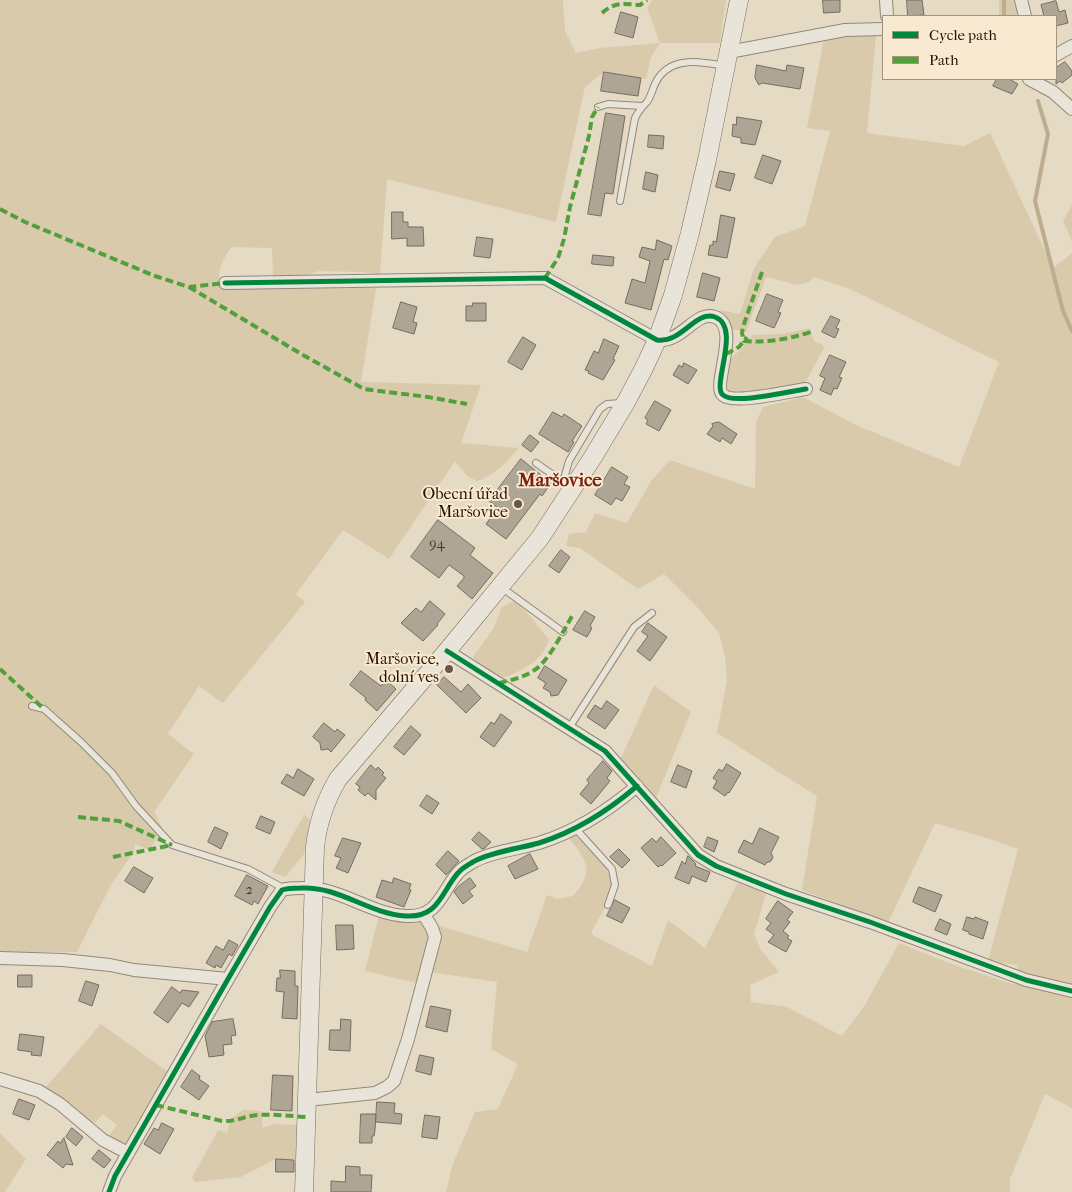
<!DOCTYPE html>
<meta charset="utf-8">
<style>
body{margin:0}
#map{position:relative;width:1072px;height:1192px;overflow:hidden;background:#e5dac4;font-family:"IM FELL French Canon",serif}
canvas{display:block}
.legend{position:absolute;left:882px;top:15px;width:175px;height:65px;box-sizing:border-box;background:#f7ead0;border:1px solid #a4927d;margin:0;padding:6px 9px;list-style:none;font-size:15px;color:#280f00}
.legend li{display:flex;align-items:center;gap:10px;height:25px}
.legend b{width:25px;border:1px solid #a4927d}
</style>
<div id="map">
<canvas width="1072" height="1192"></canvas>
<ul class="legend">
<li><b style="height:6px;background:#00873e"></b>Cycle path</li>
<li><b style="height:6px;background:#51a03c"></b>Path</li>
</ul>
</div>
<script>
const ctx = document.querySelector('canvas').getContext('2d');
ctx.lineJoin = 'round';
function paint(path, color) { ctx.fillStyle = color; ctx.fill(path, 'evenodd'); }
function stroke(path, color, width, dash) { ctx.strokeStyle = color; ctx.lineWidth = width; ctx.lineCap = dash ? 'butt' : 'round'; ctx.setLineDash(dash || []); ctx.stroke(path); }
function drawText(font, color, halo, rows, align = 'center') {
  ctx.font = font + ' "IM FELL French Canon",serif'; ctx.lineWidth = 4; ctx.setLineDash([]); ctx.textBaseline = 'middle'; ctx.strokeStyle = halo; ctx.fillStyle = color; for (const [text, x, y, turn = 0] of rows) {
    ctx.save(); ctx.translate(x, y); ctx.rotate((+turn || 0) * Math.PI / 180); ctx.textAlign = isNaN(turn) ? turn : align; if (halo) ctx.strokeText(text, 0, 0); ctx.fillText(text, 0, 0); ctx.restore();
  }
}
const green = new Path2D(`
 M0 0H563L565 31 576 53 600 48 660 43 647 8 652 0H726L720 43H660L651 57 646 79 604 72 585 87 556 222 387 179 380 274 363 272 319 271 303 276H273L272 248 231 247C221 263 217 270 221 289L376 288 361 382 481 385 461 443 519 448C505 463 497 474 477 481L467 476 455 461 389 559 343 530 296 594 305 602 223 703 199 686 168 734 194 754 154 812 163 829 149 850 135 844 134 852 112 883 77 952H0Z
 M999 0H1016L1020 16H999Z
 M876 35 867 133 964 146 990 133 1053 268 1072 253V1108L1045 1094 1010 1179V1192H446L452 1166 475 1112 498 1109 518 1064 491 1049 497 982 430 972 438 936 437 925 527 952 547 895 557 899 573 896C595 870 588 863 569 838L575 835C589 850 616 869 611 892 608 905 596 921 591 934L652 966 668 920 705 948 738 882 766 894 754 934 761 950 779 972 750 985 751 1002 787 1007 842 1036 865 1005 899 943 957 966 1016 985 1018 965 988 961 1018 849 996 841 935 823 888 923 802 890 817 796 717 733 727 680 725 657 719 633 699 609 664 574 638 589 580 548 566 546 569 534 586 532 595 513 627 523 651 481 670 460 755 489 756 422 763 407 803 397 858 426 959 467 999 362 850 289 813 277 809 282 797 285 766 277 746 332 732 329 727 319 720 310 740 314 754 268 775 237 805 226 830 131 807 128 824 39Z
 M1072 205V241L1063 221Z
 M810 328 814 341 825 346 804 385C781 382 743 402 725 389L727 363 744 346 752 335 782 334Z
 M513 601C529 610 536 626 549 639 543 661 523 670 503 678L480 667 473 657 493 629 502 607Z
 M654 685 691 712 656 798 621 758Z
 M304 815 310 819 304 854 285 877 272 872Z
 M379 915 406 921H420L429 930 430 937 416 983 365 971Z
 M101 1024 168 1072 129 1142 123 1144 111 1138 110 1134 117 1125 103 1114 96 1122 91 1123 46 1087Z
 M243 1110 261 1111 263 1128 273 1124 298 1125 297 1159H276L241 1177 195 1182 192 1178 218 1130 227 1133 230 1119Z
 M0 1133 26 1159 5 1192H0Z`);
const stream = new Path2D(`
 M1004 16V0
 M1038 101 1048 134 1035 201 1063 311 1072 331`);
const building = new Path2D(`
 M823 0H840V12L824 13Z
 M907 0H922L924 15 908 16Z
 M1056 1 1059 12 1065 10 1068 23 1056 26V16H1044L1041 5Z
 M621 12 638 17 633 38 615 33Z
 M1065 62 1072 71V75L1062 83 1060 81 1056 84V68Z
 M757 65 786 71 787 65 804 68 800 89 762 83 759 85 755 78Z
 M604 72 641 78 638 96 601 91Z
 M997 79H1009L1018 84 1012 94 993 86Z
 M606 113 625 116 613 194 605 193 601 216 588 214Z
 M737 117 762 121 755 145 741 143V138L732 136 733 124 736 125Z
 M649 135 664 136 663 149 648 147Z
 M763 155 781 161 772 184 755 178Z
 M720 171 735 174 730 191 716 187Z
 M646 172 658 175 655 192 643 189Z
 M392 212H403V222H408V227H423L424 246H407V238L392 239Z
 M721 215 735 218 727 258 708 255 710 245H713V241L716 242Z
 M477 237 493 239 490 258 474 256Z
 M657 240 672 246 668 260 664 259 651 310 625 303 632 279 645 283 650 261 639 257 642 247 655 250Z
 M593 255 614 257 613 266 592 264Z
 M703 273 720 278 714 301 697 297Z
 M767 294 783 300 778 312 781 313 774 328 756 321Z
 M401 302 417 307 413 322 417 323 414 334 393 328Z
 M473 303H486V321H466V306H472Z
 M831 316 840 320 836 328 839 329 835 338 822 332Z
 M523 337 536 345 522 370 508 362Z
 M604 339 619 346 613 359 615 360 603 380 588 373 589 371 585 370 594 351 598 353Z
 M830 355 846 362 839 377 842 378 837 389 834 388 831 395 820 390 825 378 820 376Z
 M684 363 697 370 688 384 673 375 679 365 682 367Z
 M655 401 671 410 659 431 646 424 648 420 645 418Z
 M553 412 562 417 564 414 582 426 572 441 574 442 568 452 539 434Z
 M719 422 737 434 731 444 722 438 720 442 707 434 713 426 712 424Z
 M530 435 539 442 531 452 522 445Z
 M521 459 551 483 542 496 540 494 506 539 486 524 498 508 489 501Z
 M612 467 628 477 624 484 630 487 622 501 616 498 611 505 595 495Z
 M438 520 475 548 470 555 493 573 472 599 457 586 464 578V576L449 565 439 578 411 557Z
 M561 550 570 557 559 573 549 566Z
 M430 601 445 614 437 624 438 625 423 641 401 623 416 608 421 612Z
 M585 611 595 617 590 626 592 628 587 637 573 630Z
 M648 623 667 637 650 661 637 651 648 636 642 632Z
 M545 666 567 680 558 695 551 696 550 692 543 688 546 683 538 678Z
 M361 671 381 686 386 680 396 689 377 711 365 700 366 698 350 685Z
 M444 677 461 692 468 684 481 698 466 713 437 685Z
 M607 701 619 710 605 729 587 717 595 705 601 709Z
 M501 714 512 722 494 747 480 737 491 722 494 724Z
 M324 723 335 732 337 729 345 735 331 752 328 749 321 750 320 743 313 737Z
 M411 726 421 735 404 755 394 747Z
 M603 761 612 771 607 778 610 781 591 804 580 794 589 783 587 780Z
 M727 764 741 773 729 793 728 792 725 796 713 788 717 781 713 778 719 769 722 771Z
 M371 765 376 770 378 767 384 773 382 775 386 778 376 790V800L368 793 365 796 358 790 360 787 356 784Z
 M678 765 692 771 686 788 671 782Z
 M298 769 314 779 304 796 281 783 287 774 293 778Z
 M427 795 439 803 432 814 420 806Z
 M261 816 275 822 270 834 256 828Z
 M215 827 228 833 221 849 208 842Z
 M760 828 779 837 771 853 773 857 771 861 766 863 765 865 738 852 744 840 752 844Z
 M479 832 491 842 485 848 482 849 472 840Z
 M661 837 676 853 662 866 661 865 658 867 641 848 652 838 656 842Z
 M708 837 718 841 714 852 704 847Z
 M343 838 361 843 348 873 336 868 341 858 335 856Z
 M619 849 630 860 622 868 610 857Z
 M448 851 459 861 446 875 436 865Z
 M530 854 538 869 515 879 508 866Z
 M688 856 696 864 695 866 710 872 706 882 692 876 689 884 675 878 682 861 685 864Z
 M134 867 153 878 144 893 125 881Z
 M247 875 268 886 258 904 254 901 252 905 235 896Z
 M394 878 411 884 409 889 411 890 404 907 376 897 382 880 392 883Z
 M470 878 476 886 469 891 473 896 463 904 454 892 458 887Z
 M919 887 942 895 935 912 913 902Z
 M615 900 630 908 622 923 607 916Z
 M778 901 793 912 787 920 790 922 783 931 789 936 787 938 792 941 786 952 768 942 774 935 766 929 771 923 766 919Z
 M967 917 974 919 975 917 988 922 983 939 969 934V932L963 930Z
 M940 919 951 924 947 935 935 930Z
 M336 925H353L354 949 337 950Z
 M229 940 238 945 232 956 229 954 221 968 216 965 215 968 206 963 216 946 223 950Z
 M280 970 295 971V986H298L297 1019 282 1018 284 992 276 991 277 978H280Z
 M18 975H32V987H18Z
 M86 981 99 985 92 1006 79 1001Z
 M172 987 180 993 182 990 199 992 189 1007 182 1003 168 1023 154 1013Z
 M431 1006 451 1010 447 1032 426 1027Z
 M233 1019 236 1035 231 1036 232 1044 223 1045 224 1055 209 1057 205 1036 212 1022Z
 M341 1019 351 1020 350 1051 329 1050 330 1030H340Z
 M20 1034 44 1037 41 1056 31 1055 32 1052 18 1050Z
 M420 1055 434 1058 431 1075 416 1071Z
 M192 1070 200 1076 199 1079 209 1086 199 1100 181 1087Z
 M273 1075 293 1076 292 1111 271 1110Z
 M19 1099 35 1105 29 1120 13 1114Z
 M377 1102 395 1103 394 1113 402 1114 401 1124 376 1122Z
 M361 1114H376L375 1130 374 1136H372V1143H360Z
 M425 1115 440 1117 437 1139 422 1137Z
 M162 1123 174 1129 160 1154 144 1144 154 1128 158 1130Z
 M72 1128 83 1137 76 1146 66 1137Z
 M64 1138 73 1165 66 1164 63 1168 47 1155 58 1141 60 1143Z
 M99 1150 111 1160 104 1168 92 1159Z
 M276 1159 294 1160V1172H276Z
 M346 1166 360 1167V1175H372L371 1192H331V1181L345 1182Z`);
const lane = new Path2D(`
 M598 107 608 104 642 106
 M620 201 635 118C638 112 642 107 647 102 652 95 653 85 659 77 674 56 703 62 725 66
 M536 463 566 484
 M563 482 569 461 600 409 607 404 622 403
 M501 587 563 632
 M32 706 44 709 81 742 112 773 136 806 172 845 248 869 285 889
 M569 728 634 627 652 613
 M575 828 612 869 615 885 608 905`);
const street = new Path2D(`
 M886 0 887 16
 M1021 0 1025 16
 M729 52 845 30 883 29
 M1056 55 1072 46
 M1029 79 1053 92 1072 109
 M225 283 545 278 657 340C683 343 695 310 715 317 742 327 711 386 723 395 734 405 790 391 806 389
 M447 651 605 751 698 855 716 866 786 894 870 922 1026 980 1072 991
 M0 958 63 960 110 965 134 970 228 979
 M0 1079 39 1091 60 1104 103 1140 128 1153
 M307 1100 375 1093 387 1087 394 1081 408 1039 435 937 432 928 424 915
 M109 1192 115 1176 228 979 270 907 282 890C288 888 294 888 301 888 339 886 369 914 406 916 439 918 441 892 458 873 462 868 468 865 473 862 487 853 521 848 539 843 574 832 609 810 637 786`);
const secondary = new Path2D(`
 M304 1192 315 847C318 821 325 801 338 779L447 651 540 538 593 457 626 402 644 368 657 340 673 295 690 233 707 160 739 0`);
const quiet = new Path2D(`
 M602 13C616 1 623 4 640 5L647 0
 M0 209 25 222 155 276 189 287 225 283
 M762 272 743 327 742 333 744 341C768 343 788 339 811 332
 M545 278 558 258 564 239 570 207 589 136 592 117 598 107
 M189 287 303 355 364 389 428 397 467 404
 M726 354 739 347 747 337
 M0 669 44 709
 M499 683C512 680 525 677 536 669 549 660 564 630 572 616
 M78 817 119 821 172 845
 M113 857 172 845
 M156 1105 222 1121C235 1122 245 1116 258 1115 274 1114 290 1116 306 1117`);
const cycleway = new Path2D(`
 M225 283 545 278 657 340C683 343 695 310 715 317 742 327 711 386 723 395 734 405 790 391 806 389
 M447 651 605 751 698 855 716 866 786 894 870 922 1026 980 1072 991
 M109 1192 115 1176 228 979 270 907 282 890C288 888 294 888 301 888 339 886 369 914 406 916 439 918 441 892 458 873 462 868 468 865 473 862 487 853 521 848 539 843 574 832 609 810 637 786`);
const markers = [
 [518,504,5,"#6a5645"],
 [449,669,5,"#6a5645"]
];
const numberNames = [
 ["94",437,545],
 ["2",249,891]
];
const poiNames = [
 ["Obecní úřad",508,495],
 ["Maršovice",508,513],
 ["Maršovice,",439,660],
 ["dolní ves",439,678]
];
const quarterNames = [
 ["Maršovice",560,481]
];
paint(green, '#d9caac');
stroke(stream, '#beac90', 4);
paint(building, '#aea595');
stroke(building, '#766c5f', 1);
stroke(lane, '#918879', 8);
stroke(street, '#918879', 14);
stroke(secondary, '#766c5f', 19);
stroke(lane, '#e9e4d9', 6);
stroke(street, '#e9e4d9', 12);
stroke(secondary, '#e9e4d9', 18);
stroke(quiet, '#51a03c', 4, [8, 4]);
stroke(cycleway, '#00873e', 5);
for (const [x, y, r, color] of markers) { const dot = new Path2D(); dot.arc(x, y, r, 0, 2 * Math.PI); ctx.fillStyle = color; ctx.fill(dot); stroke(dot, '#f7ead0', 2); }
drawText('14px', '#4a3425', null, numberNames);
drawText('16px', '#280f00', '#f7ead0', poiNames, 'right');
drawText('bold 19px', '#7a1f14', '#f7ead0', quarterNames);
</script>
